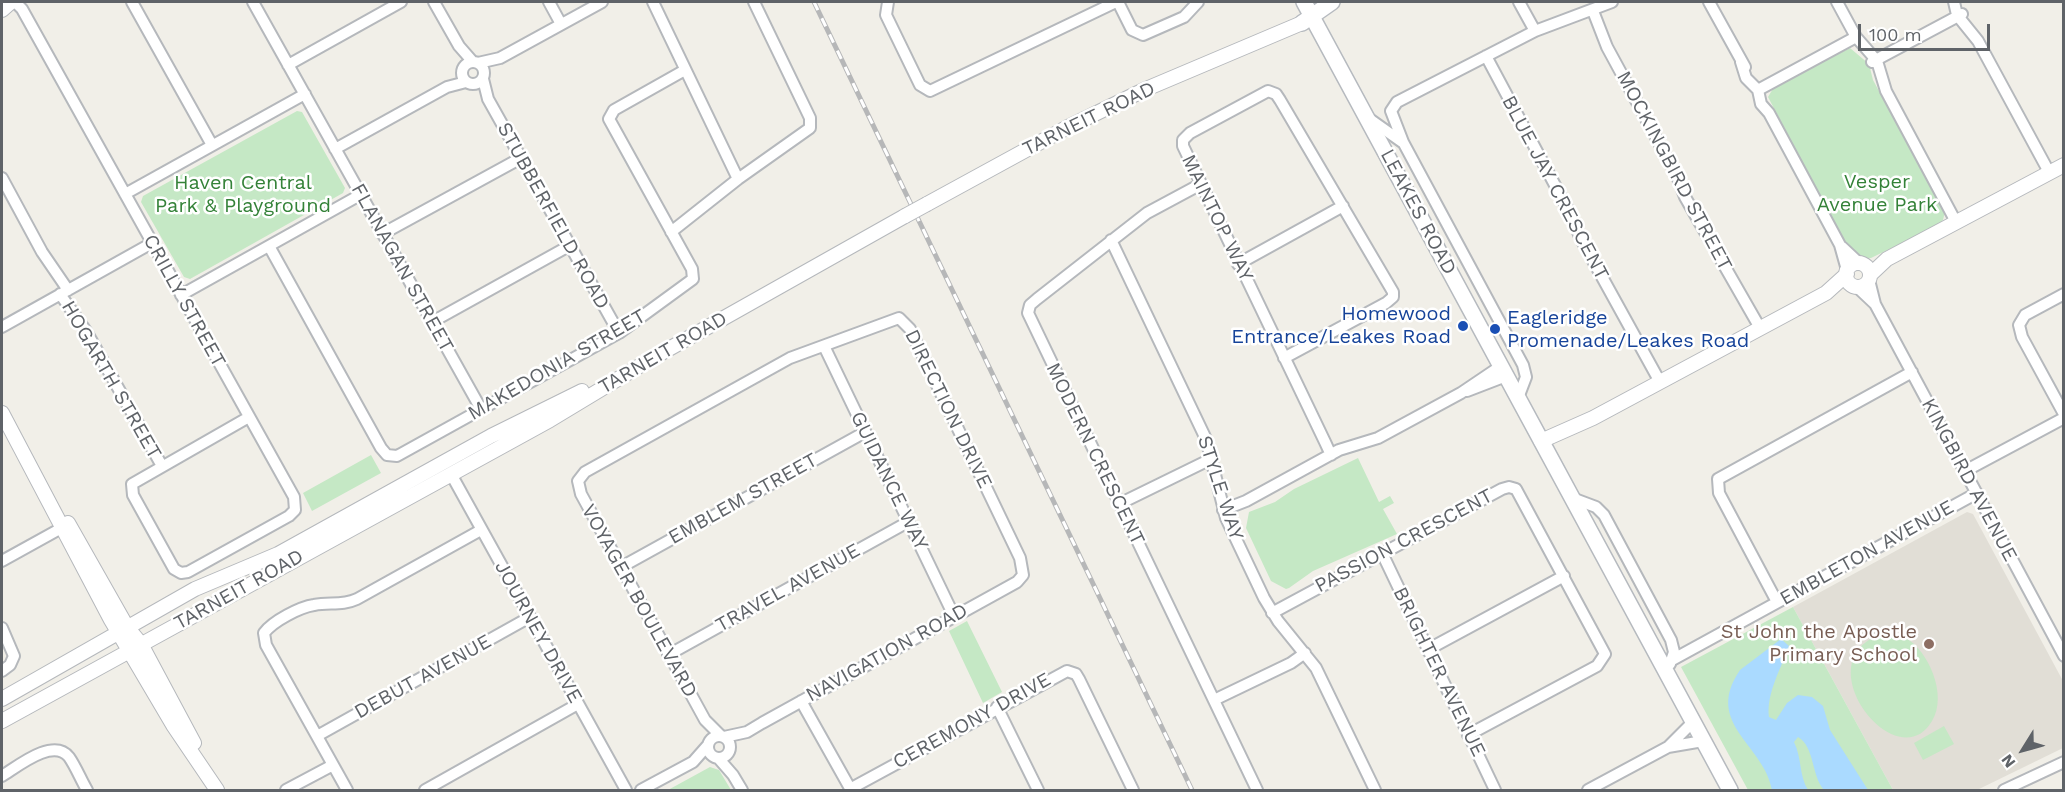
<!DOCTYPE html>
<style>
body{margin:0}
#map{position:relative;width:2065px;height:792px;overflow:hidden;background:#f1efe8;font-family:"Work Sans",sans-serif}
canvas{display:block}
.frame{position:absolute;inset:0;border:3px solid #5f6368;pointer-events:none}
.north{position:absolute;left:1993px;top:720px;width:60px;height:60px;-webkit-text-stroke:4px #fff;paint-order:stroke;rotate:233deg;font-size:16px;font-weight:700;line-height:24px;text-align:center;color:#5f6368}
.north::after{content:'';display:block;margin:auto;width:21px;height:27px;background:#5f6368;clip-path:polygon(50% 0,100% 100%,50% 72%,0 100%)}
.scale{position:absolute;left:1858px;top:24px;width:132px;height:27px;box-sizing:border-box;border:3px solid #5f6368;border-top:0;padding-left:8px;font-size:18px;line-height:21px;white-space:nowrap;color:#5f6368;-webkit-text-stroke:4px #fff;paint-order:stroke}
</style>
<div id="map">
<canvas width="2065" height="792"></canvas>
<div class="frame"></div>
<div class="north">N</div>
<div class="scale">100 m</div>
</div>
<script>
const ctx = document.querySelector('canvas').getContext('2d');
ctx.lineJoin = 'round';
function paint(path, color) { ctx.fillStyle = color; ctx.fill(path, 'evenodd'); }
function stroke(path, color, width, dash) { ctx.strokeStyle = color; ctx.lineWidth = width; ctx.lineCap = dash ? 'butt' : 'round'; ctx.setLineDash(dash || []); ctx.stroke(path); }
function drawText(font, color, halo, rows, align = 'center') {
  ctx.font = font + ' "Work Sans",sans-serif'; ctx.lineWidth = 5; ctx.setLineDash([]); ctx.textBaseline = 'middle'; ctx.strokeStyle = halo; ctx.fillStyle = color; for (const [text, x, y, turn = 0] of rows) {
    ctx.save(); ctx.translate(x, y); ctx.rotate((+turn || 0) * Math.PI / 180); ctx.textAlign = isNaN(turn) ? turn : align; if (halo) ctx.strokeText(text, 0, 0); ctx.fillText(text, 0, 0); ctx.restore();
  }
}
const education = new Path2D(`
 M1967 512 1973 514 2063 681V748L1977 790H1893L1793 607Z`);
const green = new Path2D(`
 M1850 48 1869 64 1873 80 1945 212 1943 220 1939 225 1871 258 1860 259 1847 247 1768 97 1774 87Z
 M297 111 302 112 345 188 343 193 190 279 184 277 141 202 143 196Z
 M371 455 381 473 312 511 303 493Z
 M1358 458 1379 502 1390 496 1394 503 1383 509 1397 534 1313 571 1289 588 1286 589 1271 581 1246 528 1249 512 1275 502 1294 489Z
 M1793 607 1893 790H1748L1681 667Z
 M967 621 1002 692 983 703 949 631Z
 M1882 634C1889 634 1897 633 1904 637 1929 650 1948 696 1932 721 1897 781 1802 660 1882 634Z
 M1944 726 1954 744 1923 760 1914 743Z
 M710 767 719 770 731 790H668Z`);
const water = new Path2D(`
 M1781 639 1789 646C1782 667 1766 693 1769 717L1776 720 1787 703 1798 695 1812 697 1823 706 1830 730 1868 790H1824C1811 775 1815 747 1798 737L1794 742C1802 758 1799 776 1808 790H1772C1764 744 1703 724 1740 670Z`);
const minor = new Path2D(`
 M15 2 22 9 294 497 295 510 289 516 188 572 181 573 174 569 133 495 132 484 249 417
 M132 2 212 145
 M253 2 481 409
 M434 2 459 46 473 62
 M549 2 561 24
 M653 2 738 179
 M888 2 886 15 920 85 930 91 1116 2
 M1118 2 1132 30 1143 35 1184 17 1198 2
 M1519 2 1535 31
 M1709 2 1745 67
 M1837 2 1856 37 1877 61 1886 91 1956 222
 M1954 2 1957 15 1978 41 2049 172
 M1593 11 1607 47 1677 176 1685 197 1760 328
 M1486 56 1572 217 1580 237 1660 382
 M462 73a11 11 0 1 1 22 0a11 11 0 1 1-22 0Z
 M1741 62 1746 78 1758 90 1761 104 1769 113 1840 245 1847 270
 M1872 62 1962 14
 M478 63 500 58 602 2
 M288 65 401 2
 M483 79 488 99 619 333
 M1758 90 1856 37
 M1371 120 1402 142
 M335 149 447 87 466 82
 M2 178 42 252 68 290
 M1201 184 1147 213 1037 299 1030 305 1028 313 1257 790
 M125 194 305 94
 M671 232 738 179 810 128V118L754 2
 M382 234 521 158
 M1111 240 1206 439 1226 518 1264 598 1278 621 1316 668 1375 790
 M269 246 381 448 387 455 397 456 619 333 693 279 692 269 609 119 614 110 685 70
 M1842 247 1859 263
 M1238 264 1343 206
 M1869 280 1875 304 2064 656
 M1857 287 1875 304
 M60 294 86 331 162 466
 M2064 294 2025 315 2019 325 2022 337 2064 414
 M181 295 360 195
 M432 322 569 246
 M2 327 152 243
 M824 346 954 616
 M1284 358 1386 303 1393 297V292L1280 100 1276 94 1268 91 1190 133 1183 140V146L1325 442 1331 455
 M1467 391 1506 376
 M1518 398 1526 377 1523 365 1403 142 1391 111 1397 102 1535 31 1612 2
 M1965 471 2064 418
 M451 474 626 790
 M1572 498 1596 507 1604 515 1671 640 1674 652 1670 664
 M1119 504 1213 458
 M1223 510 1246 501 1339 450 1378 438 1461 393 1501 366
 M1382 553 1495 790
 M2 561 67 525
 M621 567 865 432
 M1777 602 1719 493 1718 479 1912 372
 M1272 613 1502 489 1509 487 1516 489 1605 654 1597 666 1468 735
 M2 628 14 656 10 665 2 671
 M1427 650 1564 576
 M668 655 908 522
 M1672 660 1977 493
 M1214 700 1291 663 1305 653
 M801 701 851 790
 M997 707 1038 790
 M708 747a11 11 0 1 1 22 0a11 11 0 1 1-22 0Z
 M317 736 530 617
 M721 736 705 720 581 494 578 481 585 472 790 358 899 318 910 329 1020 558 1023 575 1017 582 762 723 747 732 724 737
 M1668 747 1703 741
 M719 759 733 775 742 790
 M2 776C17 767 53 737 69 757 76 767 81 780 87 790
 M850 789 1067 671 1076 674 1079 679 1133 790
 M286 790 333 765
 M347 790 266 645 264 633C273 621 300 607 314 605 330 602 342 606 357 599L481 530
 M425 790 578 704
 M641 790 693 762 708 745
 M1588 790 1668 747 1693 722
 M2004 790 2064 762`);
const tertiary = new Path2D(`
 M2 10 11 2
 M927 204 1068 127 1146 89 1302 23
 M1846 275a12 12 0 1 1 24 0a12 12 0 1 1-24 0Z
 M1870 275 1887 259 2064 165
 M2 413 111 620 173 725 217 790
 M1541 441 1593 418 1826 293 1847 274
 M68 523 127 627 141 644 194 743
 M2 699 195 589 278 554 491 436 582 391
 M2 721 550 420 651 359 905 216`);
const secondary = new Path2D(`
 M1304 2 1730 790
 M1302 23 1332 2`);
const rail = new Path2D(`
 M814 2 1192 790`);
const tertiaryBridge = new Path2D(`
 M905 216 927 204`);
const markers = [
 [1463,326,6,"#1a4fb4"],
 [1495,329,6,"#1a4fb4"],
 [1929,644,6,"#8d6e63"]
];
const streetNames = [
 ["TARNEIT ROAD",1089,119,-26],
 ["MOCKINGBIRD STREET",1674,171,62],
 ["BLUE JAY CRESCENT",1555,188,62],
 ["LEAKES ROAD",1418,212,62],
 ["STUBBERFIELD ROAD",553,216,61],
 ["MAINTOP WAY",1217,218,64],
 ["FLANAGAN STREET",402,268,61],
 ["CRILLY STREET",184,301,61],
 ["TARNEIT ROAD",663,353,-30],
 ["MAKEDONIA STREET",557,365,-30],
 ["HOGARTH STREET",111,380,60],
 ["DIRECTION DRIVE",948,409,64],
 ["MODERN CRESCENT",1095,454,64],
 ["KINGBIRD AVENUE",1969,480,62],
 ["GUIDANCE WAY",889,481,64],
 ["STYLE WAY",1220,488,72],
 ["EMBLEM STREET",743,499,-29],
 ["PASSION CRESCENT",1404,541,-28],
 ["EMBLETON AVENUE",1867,553,-29],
 ["TRAVEL AVENUE",788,588,-29],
 ["TARNEIT ROAD",239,590,-29],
 ["VOYAGER BOULEVARD",639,601,61],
 ["JOURNEY DRIVE",538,632,61],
 ["NAVIGATION ROAD",887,653,-29],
 ["BRIGHTER AVENUE",1439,672,64],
 ["DEBUT AVENUE",423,677,-29],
 ["CEREMONY DRIVE",972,721,-29]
];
const parkNames = [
 ["Vesper",1877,182],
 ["Avenue Park",1877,205],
 ["Haven Central",243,183],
 ["Park & Playground",243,206]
];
const transitNames = [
 ["Homewood",1451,314],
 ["Entrance/Leakes Road",1451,337],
 ["Eagleridge",1507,318,"left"],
 ["Promenade/Leakes Road",1507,341,"left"]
];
const educationNames = [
 ["St John the Apostle",1917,632],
 ["Primary School",1917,655]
];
paint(education, '#e1ded6');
paint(green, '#c5e8c5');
paint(water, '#aadaff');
stroke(minor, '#b5b8bc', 14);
stroke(tertiary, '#b5b8bc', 16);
stroke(secondary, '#b6babf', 18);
stroke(minor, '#fff', 10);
stroke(tertiary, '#fff', 14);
stroke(secondary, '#fff', 15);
stroke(rail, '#b6b7b8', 5);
stroke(rail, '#fff', 3, [9]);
stroke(tertiaryBridge, '#b5b8bc', 16, []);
stroke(tertiaryBridge, '#fff', 14);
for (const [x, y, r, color] of markers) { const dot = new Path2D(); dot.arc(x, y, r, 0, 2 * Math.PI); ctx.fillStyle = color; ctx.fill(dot); stroke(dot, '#fff', 2); }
drawText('20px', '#5f6368', '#fff', streetNames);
drawText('20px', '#348238', '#fff', parkNames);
drawText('20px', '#164399', '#fff', transitNames, 'right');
drawText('20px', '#785e54', '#fff', educationNames, 'right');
</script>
